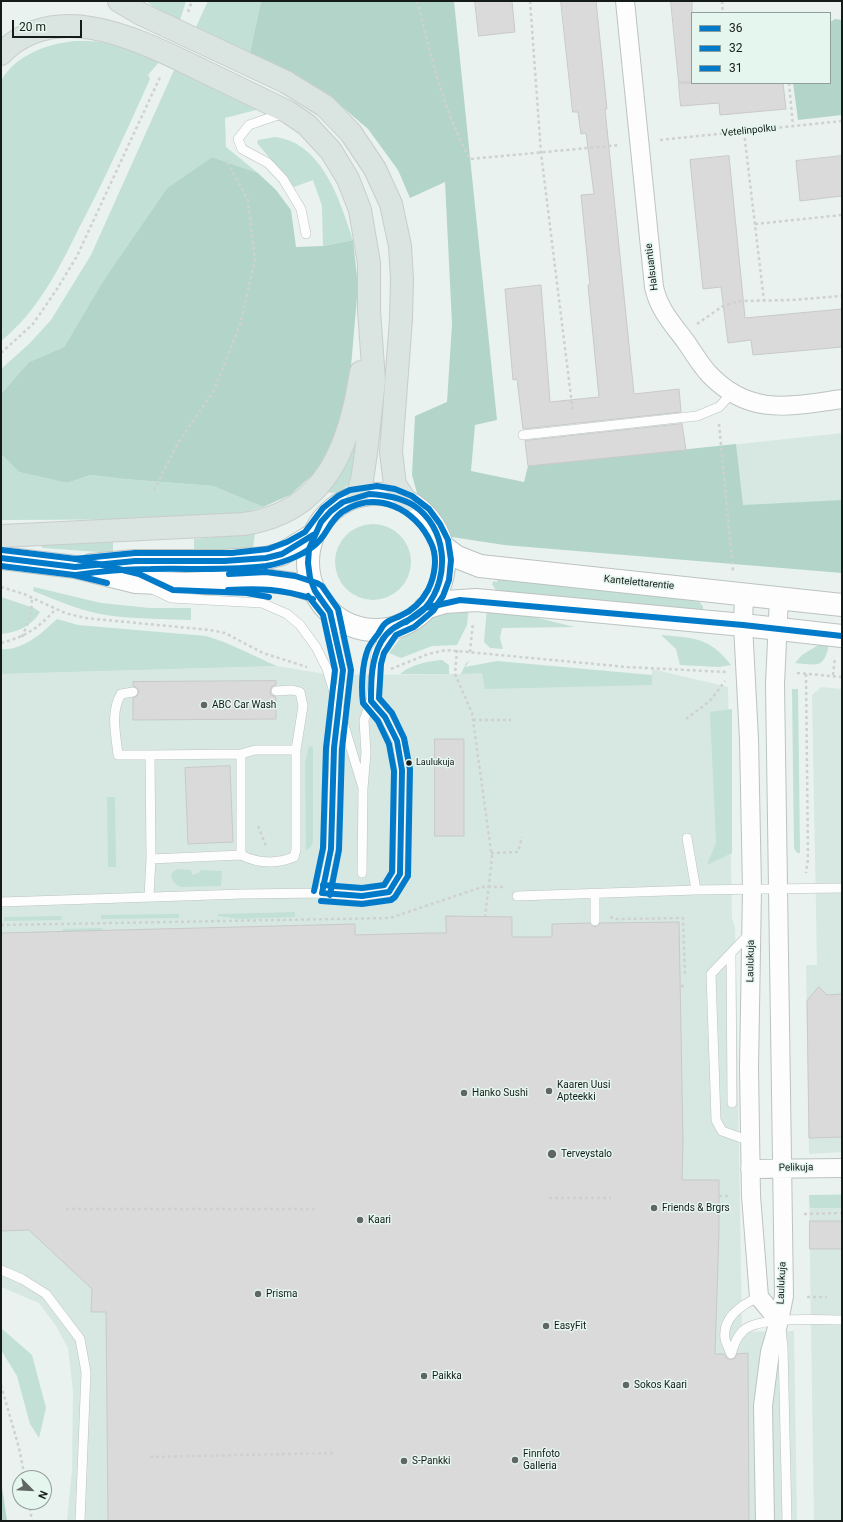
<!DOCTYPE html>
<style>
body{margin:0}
#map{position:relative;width:843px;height:1522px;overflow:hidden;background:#e9f2ee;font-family:Roboto,sans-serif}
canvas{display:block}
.frame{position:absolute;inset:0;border:2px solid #151b19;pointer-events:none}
.legend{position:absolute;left:691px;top:12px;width:140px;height:72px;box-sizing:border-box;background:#e5f6ef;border:1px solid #929e99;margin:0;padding:5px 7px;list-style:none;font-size:12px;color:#151b19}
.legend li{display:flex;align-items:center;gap:8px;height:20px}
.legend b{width:20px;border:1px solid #929e99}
.north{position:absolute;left:12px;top:1470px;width:40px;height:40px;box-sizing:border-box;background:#e5f6ef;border:1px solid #929e99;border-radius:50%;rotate:114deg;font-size:11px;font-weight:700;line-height:16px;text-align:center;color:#151b19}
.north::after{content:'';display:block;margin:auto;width:14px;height:18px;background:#5f6664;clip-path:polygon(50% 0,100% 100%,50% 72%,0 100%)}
.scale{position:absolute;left:12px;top:20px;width:70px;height:18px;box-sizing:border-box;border:2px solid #151b19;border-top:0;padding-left:5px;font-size:12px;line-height:14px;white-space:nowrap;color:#151b19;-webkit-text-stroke:3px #e5f6ef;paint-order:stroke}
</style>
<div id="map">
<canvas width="843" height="1522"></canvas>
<div class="frame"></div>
<ul class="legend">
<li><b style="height:5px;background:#007ac9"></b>36</li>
<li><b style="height:5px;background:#007ac9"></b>32</li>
<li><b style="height:5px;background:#007ac9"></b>31</li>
</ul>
<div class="north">N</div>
<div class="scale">20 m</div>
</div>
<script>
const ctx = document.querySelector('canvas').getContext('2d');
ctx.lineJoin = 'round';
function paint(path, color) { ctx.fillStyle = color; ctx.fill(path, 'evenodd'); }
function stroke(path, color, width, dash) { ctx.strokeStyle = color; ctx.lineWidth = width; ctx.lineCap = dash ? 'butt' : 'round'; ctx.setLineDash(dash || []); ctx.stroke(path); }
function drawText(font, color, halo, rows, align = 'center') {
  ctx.font = font + ' Roboto,sans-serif'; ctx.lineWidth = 3; ctx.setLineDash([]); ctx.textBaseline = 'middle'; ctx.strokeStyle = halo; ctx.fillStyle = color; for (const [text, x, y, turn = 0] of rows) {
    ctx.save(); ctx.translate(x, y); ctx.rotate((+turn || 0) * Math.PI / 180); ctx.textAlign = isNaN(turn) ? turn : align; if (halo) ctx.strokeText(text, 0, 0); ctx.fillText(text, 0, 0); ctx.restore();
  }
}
const built = new Path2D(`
 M842 433V538L727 519 720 446Z
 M277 666 331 675 463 674 465 667 652 685V669L728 687 732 919 735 927 736 971 742 1332 794 1331 797 1521H67L72 1469 73 1391 68 1348 56 1326 39 1303 1 1287V674Z
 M821 687 842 689V1152L809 1154 806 965H817L812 695Z
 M842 1194V1521H814L809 1195Z`);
const green = new Path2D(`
 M146 1H186L180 20 155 8Z
 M208 1H261L250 53 196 27Z
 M75 41C109 40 129 47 160 61L148 75 150 79C127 130 104 181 78 230 58 271 37 312 1 341V81C15 55 47 44 75 41Z
 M175 68 260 109 225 118 226 147 258 173 212 157 167 188 103 281 64 347 29 362 1 394V369L29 344 51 320 91 255Z
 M275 137C323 143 340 201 353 240L323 246 322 206 313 180 294 187 257 143 258 140Z
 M358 429C357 443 358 460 354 474 351 485 337 498 326 491Z
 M1 454 19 472 67 483 91 475 124 479 213 486 263 507 234 516 195 519 1 520Z
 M335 562a38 38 0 1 1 76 0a38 38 0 1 1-76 0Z
 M255 533 253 549 194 552V539Z
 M113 542V553L43 548 41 546 43 543Z
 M498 576 695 597 703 606V612L497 592 492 584 494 581 497 582Z
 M34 587 101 603 150 608H191V620C165 619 138 619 113 616 85 613 59 601 33 591Z
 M1 597 34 608 40 612C32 626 16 633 1 634Z
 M469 607 467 625 457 645 432 646 401 658 389 653 399 640 435 615Z
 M487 608 513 612 575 627 502 628 500 638 503 649 490 648 484 642Z
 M57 619 78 625 206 636C231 643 253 656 277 666L1 674V649C23 651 42 633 57 619Z
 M661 635C695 638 709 637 731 665L719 667 680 665 676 649Z
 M820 644H829C824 669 818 665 795 663L802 655Z
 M442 660 449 665V674H400C412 664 428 661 442 660Z
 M470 660 465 667 497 661 652 675V685L485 689 482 673 461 674 466 663Z
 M792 689H798L800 853H797L794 848Z
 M732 709V853L707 865 716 843 710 712Z
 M309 746 313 747V842L310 848 306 850 305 762Z
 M107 797H115L116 867H108Z
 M177 869 191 870 192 875 200 872V870L222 871 221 886 181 887C175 885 172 881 171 874Z
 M295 912V917L239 919 218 916V914Z
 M179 914V918L101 919V915Z
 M62 916 61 920 4 921V917Z
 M102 928 103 931 63 932V929Z
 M809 1195H842V1208H810Z
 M1 1328 32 1355 46 1408 39 1438 30 1424 17 1376 1 1350Z`);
const forest = new Path2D(`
 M261 1H454L497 420 475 425 471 471 524 482 528 466 736 444 743 505 842 500V573L504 545 452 537 447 533 431 505 417 493 412 475 415 416 447 402 452 324 445 182 410 198 398 170 368 129 326 93 250 53Z
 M835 19 842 20V115L798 120 793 83H830V22Z
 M212 157 258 173 276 190 291 210 296 247 323 246 353 240 358 286 350 378 341 422 318 470 290 495 263 507 213 486 124 479 91 475 67 483 19 472 1 454V394L29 362 64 347 103 281 167 188Z
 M1 1480 7 1521H1Z`);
const building = new Path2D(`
 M475 1H512L515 32 479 36Z
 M561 1H596L607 109H605L634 394 679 389 681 412 523 429 517 379 513 380 505 289 541 285 550 402 599 397 588 285H590L581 195 594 194 586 133 581 134 578 112H573Z
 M671 1H692V82H679Z
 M679 83H783L786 109 720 115 719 103 681 106Z
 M729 156 745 318 842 309V347L753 355 751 340 728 343 721 287 703 289 690 160Z
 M842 156V196L800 201 796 161Z
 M682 424 686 450 528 466 525 441Z
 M276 681V685L272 686 270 691 271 695 276 697V719L133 720V698L137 696 139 691 137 688 133 686V682Z
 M435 739H464V836H435Z
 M230 766 233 842 188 844 185 768Z
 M446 916 512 917V937H552V924L590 923 595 927 600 923 679 922 683 1141 682 1180H719V1232L715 1354H724L727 1358 731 1360 735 1358 737 1354 748 1353 749 1521H108L106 1312H91L92 1289 29 1230 1 1231V933L355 924V935L429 933H446Z
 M819 987 827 995 842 994V1137L809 1138 807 1001Z
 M810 1221H842V1249H810Z`);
const path = new Path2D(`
 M417 1C431 55 443 110 470 159L620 145
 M530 1 541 153 573 413
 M722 1 723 13
 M188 12 192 1
 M789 83 793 126
 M744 132 764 301
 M660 140 842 121
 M755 224 842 215
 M697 324 723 306 740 301 791 300 842 296
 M1 353 33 324 57 289 77 256 161 75
 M719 424 733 571
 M154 490 178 443 213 392 240 325 255 260 248 200 227 162 230 160
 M1 587 24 594 65 613 85 618 210 630 225 633 263 653 307 667
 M22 637 31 615 32 597
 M1 643C27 636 38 628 56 609
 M457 650 455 674 472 713 492 858 485 917
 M470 652 473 622
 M391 669 428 654 446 650 627 667 726 672
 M797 673 842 677
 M806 674 808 859 806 873
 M833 675 835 657
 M686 719 710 701 725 681
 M473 720H511
 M258 826 266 846
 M491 853 518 852 522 837
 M610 917 617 919 683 918 685 976
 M1 925 390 918 482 887H503
 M681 986H685
 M719 1196H731
 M549 1198H611
 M66 1209H315
 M804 1214 842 1213
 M807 1297H827
 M1 1385 19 1448 25 1478
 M150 1457 335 1453
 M29 1502 32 1521`);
const lane = new Path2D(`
 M284 113 249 125 238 139 242 149 268 163 283 179 301 209 306 234
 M523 435 697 416 719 407 733 392
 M152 589 171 598 262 603 287 614 300 625 316 647 327 669 363 788
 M133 692 121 694C110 713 116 734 118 755H150
 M687 838 696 890
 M241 855V754
 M151 859 241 855C257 863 276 864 294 857L296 850V750L303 706 300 692 292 690 276 691
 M362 873 363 788 366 753 364 720 371 701 376 652 391 628
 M322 893 331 849 334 748 343 670 330 612
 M595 894V921
 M149 896 151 859 150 755 241 754 255 750H296
 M517 896 696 890 842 888
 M1 902 243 894 322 893 362 896 389 892 400 874 402 770 397 741 385 717 371 701
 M731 953 732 1103
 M750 1141 722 1131 716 1120 711 974 750 933
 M1 1270 22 1279 46 1294 80 1339 86 1372 80 1521
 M781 1330 783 1347 787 1520
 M731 1354C734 1345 737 1336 744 1330 761 1316 819 1320 842 1320
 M731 1354C729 1349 726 1343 725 1339 722 1317 743 1304 759 1297`);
const street = new Path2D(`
 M625 1 654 287C659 310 672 323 686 342 693 352 700 364 709 374 750 417 790 406 842 399
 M744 595 743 625 749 739 752 889 749 1068 751 1196 759 1297 779 1321
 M750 1169 842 1168
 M765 1521 763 1406 770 1352 779 1321 784 1296 775 684 779 598`);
const secondary = new Path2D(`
 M308 562a68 68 0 1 1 136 0a68 68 0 1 1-136 0Z
 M442 546 457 557 480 566 842 605
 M1 558 75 567 136 582 185 584 265 580 293 584 315 591
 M91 565 135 561H224L266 558 282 554 313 535
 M425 608 445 602 476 600 743 625 842 636`);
const highway = new Path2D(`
 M119 1 141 14 286 82 325 106 351 133 375 169 391 204 400 246 402 279 401 319 391 452 395 485 406 501
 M1 54C53 0 131 36 189 64 222 80 255 96 288 112L307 125 331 151 348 179 360 210 369 263V311L374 380 366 453 362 480 357 496
 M1 536 244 524C327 512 350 445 361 372`);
const bus1 = new Path2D(`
 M369 494C384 495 400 497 413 505 447 527 451 577 426 607 412 624 393 621 381 642 371 660 371 681 371 701L385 717 397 741 402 770 400 874 389 892 362 896 322 893 331 849 334 748 343 670 330 612 315 591 310 578 308 563 309 549 321 522 331 511 343 502Z
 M1 558 75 567 135 561H224L266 558 282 554 313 535
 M406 622 425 608 460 600 743 625 842 636`);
const bus2 = new Path2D(`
 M1 566 74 575 107 583
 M76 575C101 571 126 569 151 569 190 568 228 571 266 566 283 563 308 554 320 540 329 530 329 522 342 512 376 489 416 509 431 543 438 557 435 576 428 590 422 601 412 611 400 616 396 618 391 619 387 622 382 625 381 630 378 634 374 639 370 644 368 649 362 664 361 688 363 703L378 721 389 744 394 771 392 872 384 885 362 888 323 885
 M228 590C261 588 281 589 313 599
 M308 596 323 615 335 670 326 748 323 848 314 891`);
const bus3 = new Path2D(`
 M2 550 76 559 111 567
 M74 559 135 553H232L268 549 287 542 305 532 323 508 338 496 350 490 377 486 395 489 412 496 429 509 440 524 448 540 451 560 449 580 443 596 433 611 414 627 396 635 384 653 381 664 379 698 392 713 404 738 410 769 408 876 395 897 391 900 362 904 321 901
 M106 566 139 574 173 590 247 593 269 597
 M229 574 266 572 295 576 317 583 322 586 338 609 351 670 342 749 339 850 330 895`);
const markers = [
 [204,705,4,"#5f6664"],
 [409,763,3.5,"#151b19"],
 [549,1091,4,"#5f6664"],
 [464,1093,4,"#5f6664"],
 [552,1154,5,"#5f6664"],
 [654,1208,4,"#5f6664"],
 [360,1220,4,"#5f6664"],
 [258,1294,4,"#5f6664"],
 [546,1326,4,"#5f6664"],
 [424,1376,4,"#5f6664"],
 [626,1385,4,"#5f6664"],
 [515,1460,4,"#5f6664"],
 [404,1461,4,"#5f6664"]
];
const busNames = [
 ["Laulukuja",416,763]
];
const streetNames = [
 ["Vetelinpolku",749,131,-6],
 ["Halsuantie",652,267,-97],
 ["Kantelettarentie",639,583,6],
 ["Laulukuja",751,961,-89],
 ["Pelikuja",796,1168,-1],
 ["Laulukuja",782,1283,-87]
];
const poiNames = [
 ["ABC Car Wash",212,705],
 ["Kaaren Uusi",557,1085],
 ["Apteekki",557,1097],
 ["Hanko Sushi",472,1093],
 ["Terveystalo",561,1154],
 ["Friends & Brgrs",662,1208],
 ["Kaari",368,1220],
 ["Prisma",266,1294],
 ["EasyFit",554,1326],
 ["Paikka",432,1376],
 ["Sokos Kaari",634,1385],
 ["Finnfoto",523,1454],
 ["Galleria",523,1466],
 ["S-Pankki",412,1461]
];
paint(built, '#d7e8e2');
paint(green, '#c2e0d5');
paint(forest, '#b3d5c9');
paint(building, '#d9dad9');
stroke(building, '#c8c9c8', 1);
stroke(lane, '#bcc3c0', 10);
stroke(street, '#bcc3c0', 20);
stroke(secondary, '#bcc3c0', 24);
stroke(highway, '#c8cdcb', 24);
stroke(path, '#cfd1d0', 2.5, [3, 3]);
stroke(lane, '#fcfdfc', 9);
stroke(street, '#fcfdfc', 18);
stroke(secondary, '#fcfdfc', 22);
stroke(highway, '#dae4e0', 22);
stroke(bus1, '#007ac9', 6);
stroke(bus2, '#007ac9', 6);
stroke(bus3, '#007ac9', 6);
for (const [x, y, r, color] of markers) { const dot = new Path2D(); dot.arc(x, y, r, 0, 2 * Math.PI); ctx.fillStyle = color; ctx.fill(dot); stroke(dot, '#e5f6ef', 1.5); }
drawText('9px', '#151b19', '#e5f6ef', busNames, 'left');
drawText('10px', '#151b19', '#e5f6ef', streetNames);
drawText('10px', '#151b19', '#e5f6ef', poiNames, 'left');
</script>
